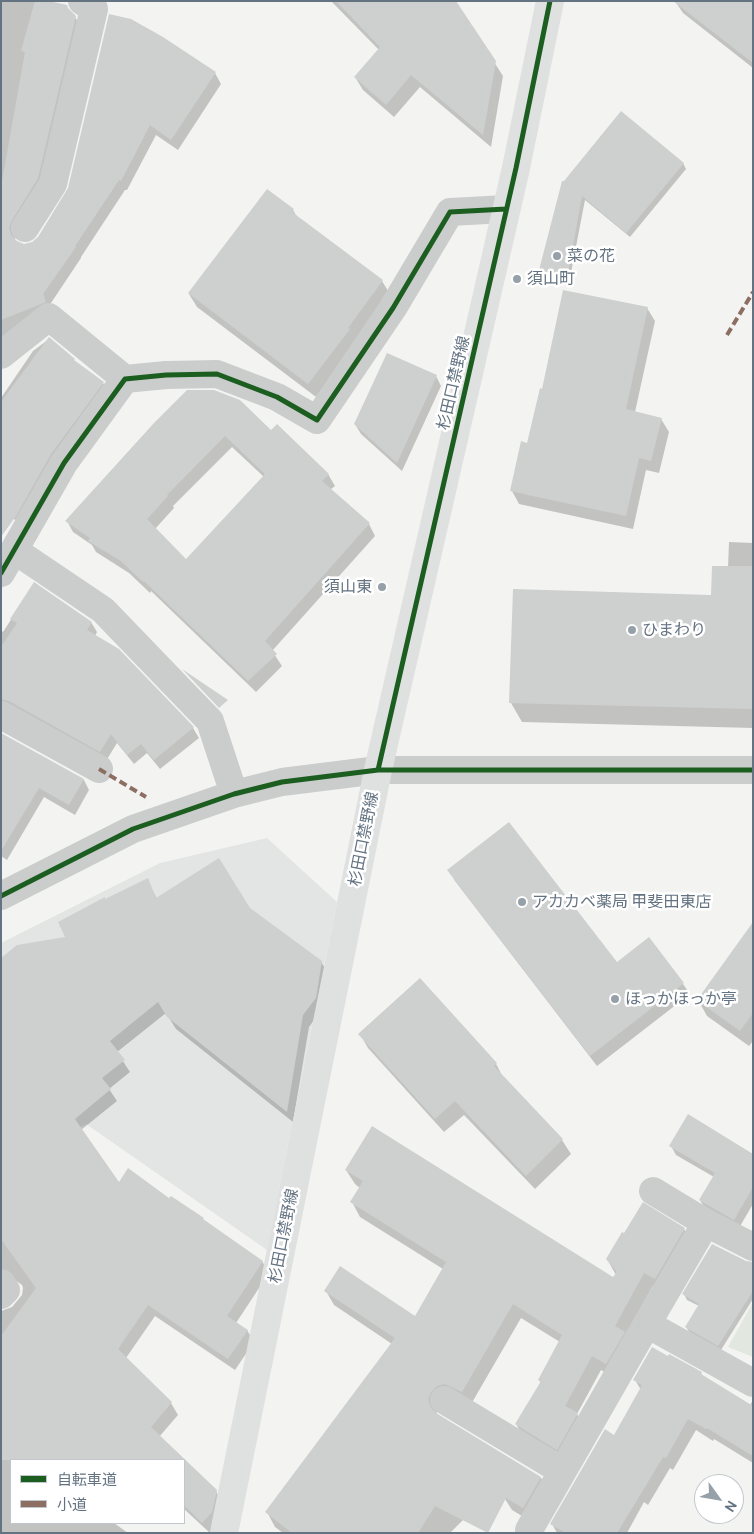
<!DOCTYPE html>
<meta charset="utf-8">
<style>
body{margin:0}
#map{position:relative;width:754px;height:1534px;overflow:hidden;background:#f3f4f2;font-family:Cabin,"Noto Sans JP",sans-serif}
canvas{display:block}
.frame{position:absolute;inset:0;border:2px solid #647382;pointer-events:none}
.legend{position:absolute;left:10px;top:1459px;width:175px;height:65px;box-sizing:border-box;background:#fff;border:1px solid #c1c7cd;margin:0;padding:6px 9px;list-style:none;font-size:15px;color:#647382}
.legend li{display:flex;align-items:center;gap:10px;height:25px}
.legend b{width:25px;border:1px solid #c1c7cd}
.north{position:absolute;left:694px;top:1474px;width:50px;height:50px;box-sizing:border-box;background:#fff;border:1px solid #c1c7cd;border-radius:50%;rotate:122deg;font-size:14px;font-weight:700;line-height:20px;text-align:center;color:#647382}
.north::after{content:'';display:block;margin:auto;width:18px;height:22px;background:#96a0a9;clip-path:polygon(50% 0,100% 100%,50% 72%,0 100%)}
</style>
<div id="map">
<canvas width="754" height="1534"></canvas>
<div class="frame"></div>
<ul class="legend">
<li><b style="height:6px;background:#1b5e20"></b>自転車道</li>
<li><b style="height:6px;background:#8d6e63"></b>小道</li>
</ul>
<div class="north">N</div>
</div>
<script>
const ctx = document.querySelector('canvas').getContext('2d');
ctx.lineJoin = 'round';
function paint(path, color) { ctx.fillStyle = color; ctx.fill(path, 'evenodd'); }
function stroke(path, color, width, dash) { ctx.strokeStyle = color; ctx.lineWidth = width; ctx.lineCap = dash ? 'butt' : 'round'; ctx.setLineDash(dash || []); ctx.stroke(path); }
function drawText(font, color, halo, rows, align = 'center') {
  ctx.font = font + ' Cabin,"Noto Sans JP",sans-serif'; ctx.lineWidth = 5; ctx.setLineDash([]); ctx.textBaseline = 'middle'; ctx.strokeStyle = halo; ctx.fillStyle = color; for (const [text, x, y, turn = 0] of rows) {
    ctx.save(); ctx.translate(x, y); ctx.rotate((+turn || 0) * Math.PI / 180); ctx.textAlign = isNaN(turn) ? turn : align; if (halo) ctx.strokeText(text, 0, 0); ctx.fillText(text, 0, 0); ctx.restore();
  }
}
const built = new Path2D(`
 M267 838 337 902 267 1250 86 1124 41 1148 1 1090V943L160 863Z`);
const green = new Path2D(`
 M753 1302V1357L728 1347Z`);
const shadow = new Path2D(`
 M1 1H43L75 17 82 28 44 189 17 231 15 239V241L24 245 33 243 39 237 163 38 215 73 221 84 178 150 156 135 127 190H125L81 257V258L49 306 1 350Z
 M331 1H455L503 76 491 147 420 87 394 117 363 90 355 77 379 50Z
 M753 1V68L683 13 677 4Z
 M683 163 686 169 630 237 585 200 569 283 543 279 540 274 563 182Z
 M293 210 297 217 382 281 390 294 356 343 316 397 197 307 189 294Z
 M647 308 655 321 635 412 661 419 669 432 659 473 646 470 633 529 519 504 512 491 528 444Z
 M49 339 76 363 103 383 109 393 23 524 1 512V398L33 351Z
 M436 376 441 386 402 471 361 434 355 424Z
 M155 424 271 432 328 474 335 486 330 490 369 524 375 536 272 651 282 666 256 692 151 591 150 593 129 573 96 552 92 545 73 532 67 521ZM232 447 264 477 186 561 155 529 174 508 173 506Z
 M729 542 753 543V728L522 722 511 703 712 596 728 567Z
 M34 584 91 622 97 632 95 636 118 650 193 728 199 738 160 769 147 753 134 764 117 743 106 761 1 711V630L3 632Z
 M1 734 84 780 89 790 75 815 44 797 7 860 1 856Z
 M449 870 617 964 649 939 683 984 690 994 597 1066 455 881Z
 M147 880 157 899 249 909 321 962 328 973 322 1009 309 1027 293 1122 176 1029 166 1013 117 1052 130 1072 109 1089 117 1101 81 1130 119 1184 170 1200 203 1219 205 1222 262 1261 269 1273 236 1323 247 1330 254 1342 235 1370 155 1316 126 1358 171 1403 178 1415 159 1437 183 1460H11V1523H114L128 1533H1V1311L12 1307 22 1295 23 1288 22 1285 15 1280 1 1281V978L67 938 105 901Z
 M753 924V1041L749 1046 707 1016 698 1000Z
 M360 1034 496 1064 504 1079 562 1140 571 1154 535 1189 464 1115 444 1132 368 1048Z
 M671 1146 753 1156V1204L739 1228 705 1209 700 1200 714 1177 676 1155Z
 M346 1170 613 1279 616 1275 607 1259 684 1229 692 1244 664 1292 653 1286 625 1336 614 1378 601 1370 577 1414 585 1428 565 1463 525 1439 516 1424 541 1383 539 1380 560 1342 521 1318 470 1406 438 1407 436 1415 541 1478 549 1492 532 1522 512 1510 503 1496 507 1476 450 1533H283L275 1527 267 1512 392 1344 334 1305 326 1291 415 1318 443 1269 360 1217 352 1202 360 1188 355 1184Z
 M753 1264V1299L721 1350 690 1333 686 1327 699 1306 687 1300 684 1294Z
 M701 1373 703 1377 750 1405 753 1400V1463L714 1439 713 1441 696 1430 673 1470 670 1468 648 1505 644 1502 627 1533H557L552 1524 614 1437 641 1390 635 1380Z
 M184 1461 216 1491 222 1503 218 1524 210 1533 184 1509Z`);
const building = new Path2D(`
 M35 1H49L67 5 68 8 76 16 38 178 12 220 9 227 11 235 17 241 24 244 32 242 38 237 68 188 109 14 131 19 163 37 216 72 171 140 150 125 121 181 119 180 75 246 76 247 43 294 46 302 1 320V187L25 52 21 51Z
 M336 1H456L496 61 483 135 411 75 386 105 354 77 380 47Z
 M673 1H753V63Z
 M621 111 684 163 626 233 582 196 567 278 538 274 562 181H564Z
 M267 189 294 209 292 212 383 280 348 328 350 329 308 384 188 293Z
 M563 290 648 307 626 409 662 418 651 461 639 458 626 516 510 491 521 441 527 443 540 388 542 389Z
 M49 337 75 359 74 360 104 382 51 454 16 516 1 537V402Z
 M387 353 437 375 397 463 354 424Z
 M187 390H214L240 400 271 430 277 424 329 474 322 481 370 523 265 641 277 654 248 681 144 581 143 582 121 561 88 541 90 538 65 521 154 423ZM225 436 265 474 186 559 147 519 168 496 167 495Z
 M712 566H753V709L509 703 513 589 711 595Z
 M34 582 92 622 87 630 119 649 194 727 154 760 141 744 127 755 111 734 100 752 9 701 1 699V647L17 623 10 619Z
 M182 669 228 700 219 708Z
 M1 733 84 779 69 805 39 788 1 851Z
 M509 822 617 962 649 937 684 983 590 1056 447 870Z
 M219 858 250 908 322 961 316 998 303 1015 287 1112 167 1017 158 1002 110 1041 125 1060 102 1078 111 1089 75 1119 119 1182 128 1168 169 1198 171 1196 204 1218 203 1219 263 1261 227 1316 248 1330 228 1359 148 1305 118 1349 172 1402 151 1427 217 1490 212 1512 202 1523 184 1505V1460H1V1336L36 1288 1 1239V958L17 945 65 937 58 922 105 897V899L148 878 156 898Z
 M753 922V1013L740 1031 697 1000Z
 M420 978 497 1063 494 1066 563 1139 526 1176 455 1101 435 1119 358 1034Z
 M688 1114 753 1154V1187L734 1220 699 1200 715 1173 669 1146Z
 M372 1126 613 1277 617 1272 606 1259 622 1232 624 1233 643 1202 685 1228 655 1279 644 1273 615 1326 625 1332 606 1364 592 1356 565 1406 578 1413 557 1450 515 1424 541 1381 538 1380 562 1335 513 1304 462 1392 445 1384 437 1386 431 1392 428 1400 431 1408 436 1413 541 1477 523 1508 506 1498 488 1533 435 1506 418 1533H292L265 1512 395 1338 324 1291 340 1266 415 1316 446 1262 350 1202 363 1181 345 1170Z
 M712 1244 746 1261 753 1262V1291L718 1346 685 1327 699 1304 682 1294Z
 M652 1347 668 1356 669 1354 702 1372 701 1374 753 1406V1456L707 1428 706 1429 688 1419 666 1458 663 1457 617 1533H566L550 1524 605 1429 614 1435 642 1385 633 1380Z`);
const minor = new Path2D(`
 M25 228 53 184 94 9 82 1
 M1 355 49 317 125 379
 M14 550 103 610 210 721 234 794
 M1 573 64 463 125 379 166 375 217 374 277 397 317 420 393 308 450 212 506 209
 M1 715 99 769
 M1 896 133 829 234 794 282 782 378 770H753
 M653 1191 706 1223
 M753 1247 706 1223 647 1324 753 1383
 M1 1283 6 1290 1 1295
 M444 1400 562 1471
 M529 1530 647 1324`);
const major = new Path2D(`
 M224 1533 378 770 516 168 550 1`);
const quiet = new Path2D(`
 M727 335 753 292
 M99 769 146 797`);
const cycleway = new Path2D(`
 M1 573 64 463 125 379 166 375 217 374 277 397 317 420 393 308 450 212 506 209
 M378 770 516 168 550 1
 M1 896 133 829 234 794 282 782 378 770H753`);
const markers = [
 [557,256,5,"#96a0a9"],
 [517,279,5,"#96a0a9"],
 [382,587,5,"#96a0a9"],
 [632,630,5,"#96a0a9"],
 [522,902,5,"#96a0a9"],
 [615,999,5,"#96a0a9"]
];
const poiNames = [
 ["菜の花",567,256],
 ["須山町",527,279],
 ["須山東",372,587,"right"],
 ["ひまわり",642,630],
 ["アカカベ薬局 甲斐田東店",532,902],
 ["ほっかほっか亭",625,999]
];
const streetNames = [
 ["杉田口禁野線",454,383,-77],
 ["杉田口禁野線",364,839,-79],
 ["杉田口禁野線",284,1236,-79]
];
paint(built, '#e3e5e4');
paint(green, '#e2e7e0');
paint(shadow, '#0003');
paint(building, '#cecfcf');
stroke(minor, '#cbcdcd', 28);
stroke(major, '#dfe0e0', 28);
stroke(quiet, '#8d6e63', 4, [8, 4]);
stroke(cycleway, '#1b5e20', 5);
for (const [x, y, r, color] of markers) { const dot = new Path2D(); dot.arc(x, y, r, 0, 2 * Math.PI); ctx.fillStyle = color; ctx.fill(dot); stroke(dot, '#fff', 2); }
drawText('16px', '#647382', '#fff', poiNames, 'left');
drawText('16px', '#647382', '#fff', streetNames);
</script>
